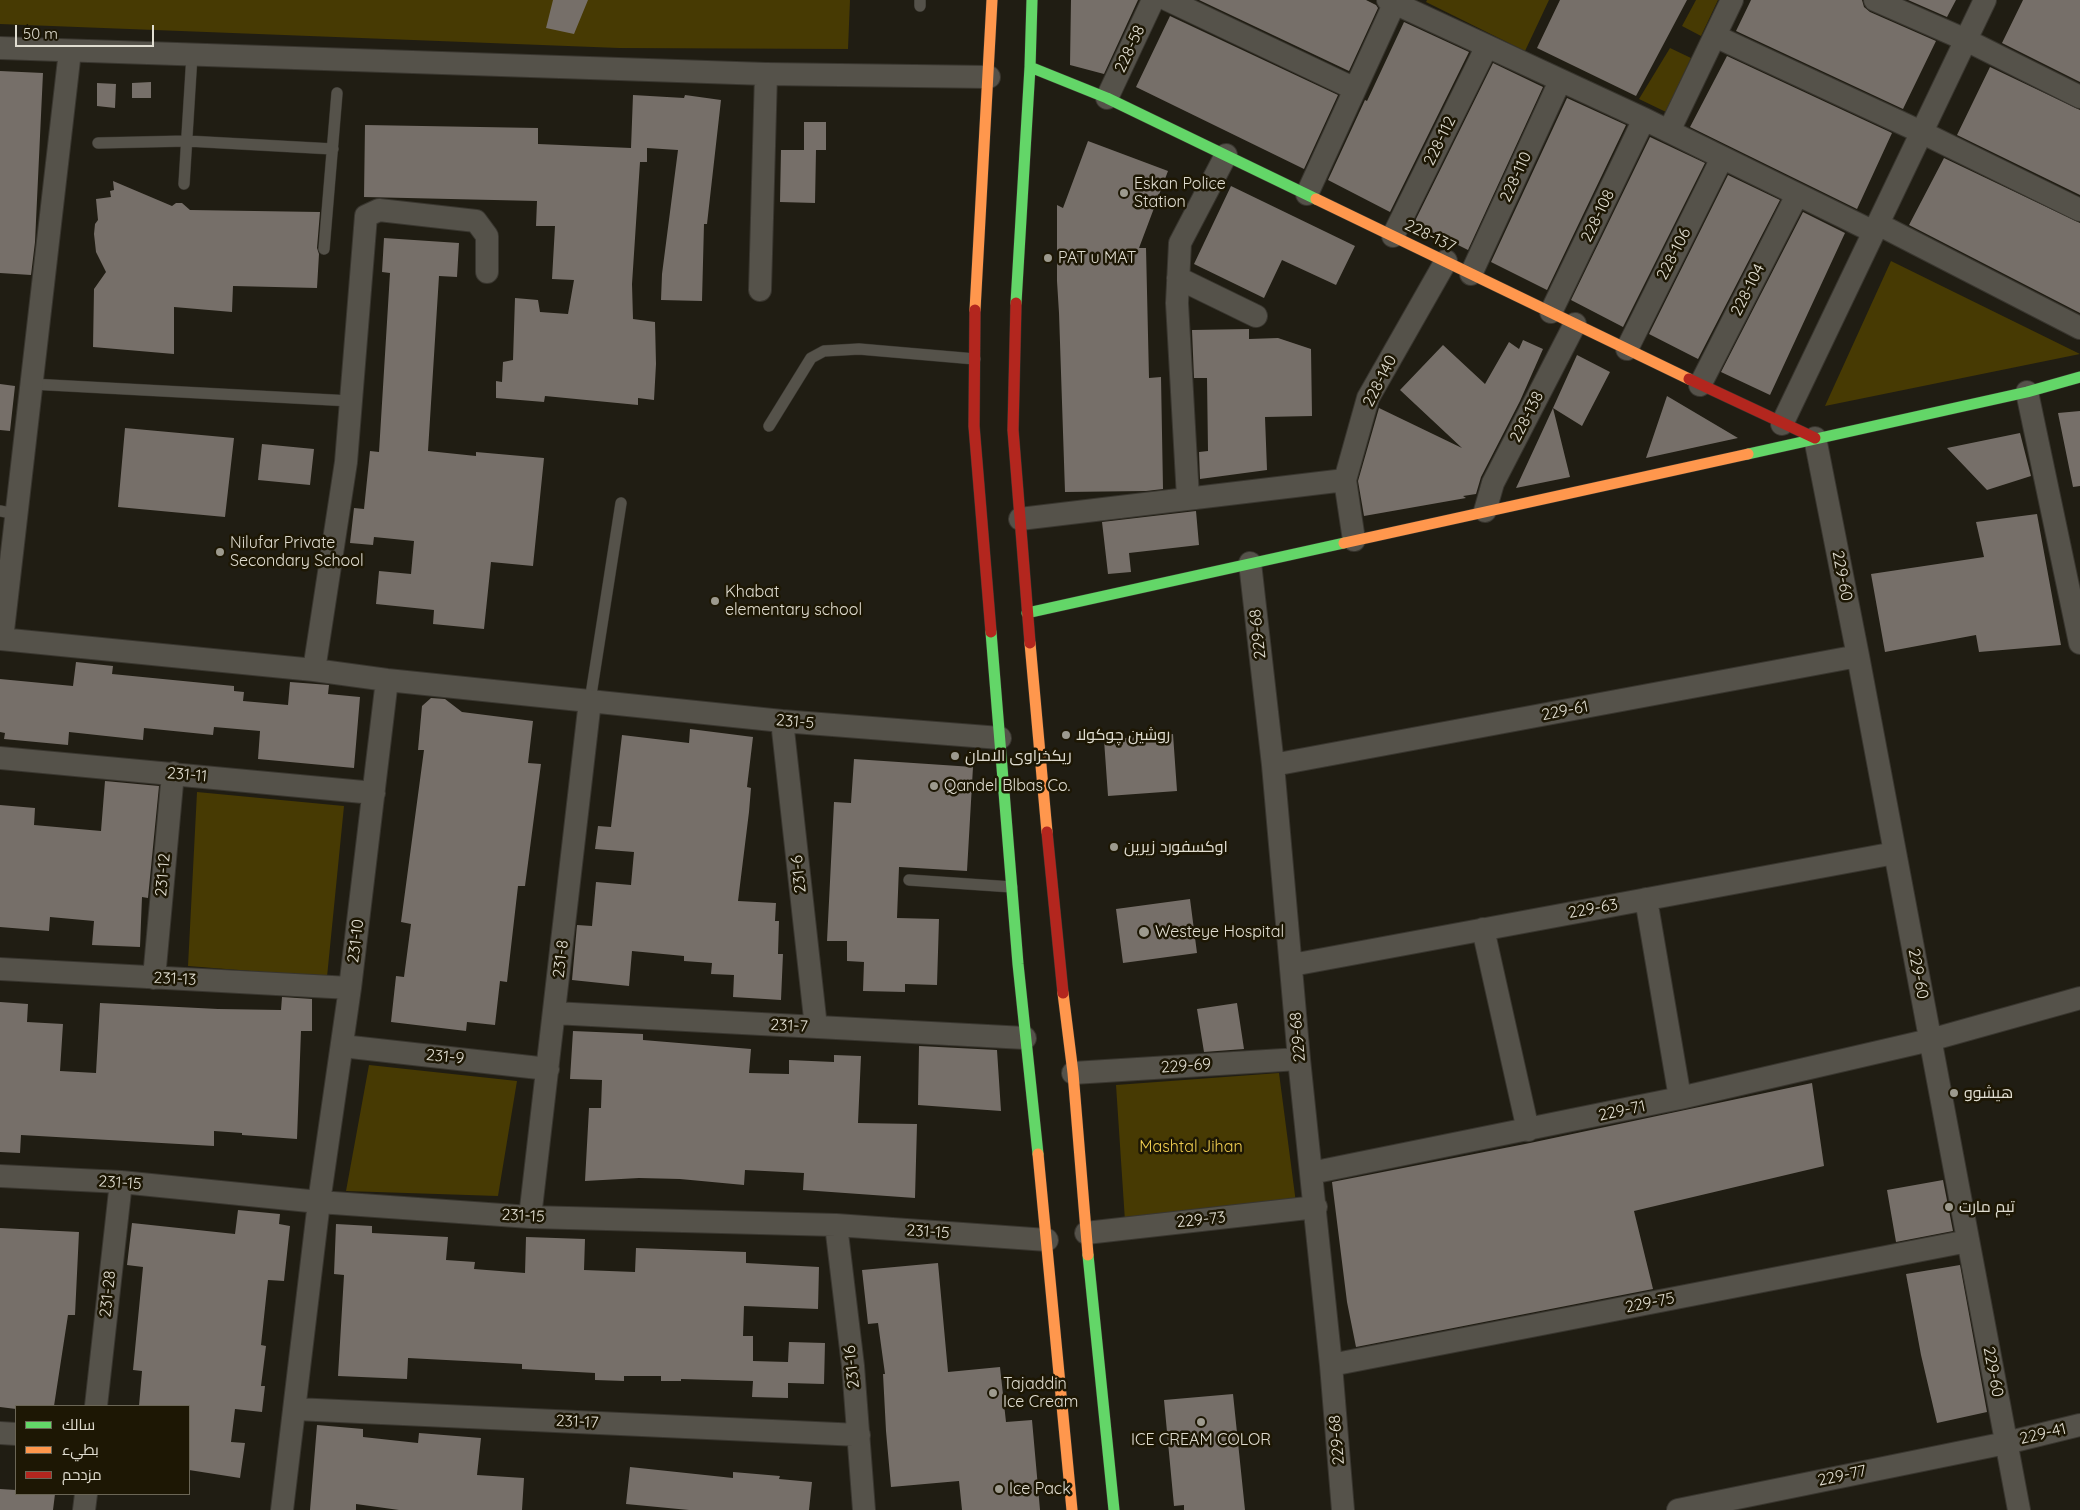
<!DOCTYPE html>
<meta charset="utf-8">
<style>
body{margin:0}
#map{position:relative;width:2080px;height:1510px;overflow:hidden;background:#201d13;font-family:Quicksand,Cairo,sans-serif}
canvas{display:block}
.legend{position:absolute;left:15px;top:1405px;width:175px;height:90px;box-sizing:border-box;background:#1d1704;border:1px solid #6b6656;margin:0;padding:6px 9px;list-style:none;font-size:15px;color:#e0ddd1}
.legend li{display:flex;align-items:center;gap:10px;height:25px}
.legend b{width:25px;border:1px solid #6b6656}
.scale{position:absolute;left:15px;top:25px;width:139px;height:22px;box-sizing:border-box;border:2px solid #e0ddd1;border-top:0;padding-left:6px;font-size:15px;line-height:18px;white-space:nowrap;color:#e0ddd1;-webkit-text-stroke:4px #1d1704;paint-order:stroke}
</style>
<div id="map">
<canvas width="2080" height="1510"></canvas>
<ul class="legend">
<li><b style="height:6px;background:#63d668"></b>سالك</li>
<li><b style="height:6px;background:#ff974d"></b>بطيء</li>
<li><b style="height:6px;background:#b3261e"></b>مزدحم</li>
</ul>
<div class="scale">50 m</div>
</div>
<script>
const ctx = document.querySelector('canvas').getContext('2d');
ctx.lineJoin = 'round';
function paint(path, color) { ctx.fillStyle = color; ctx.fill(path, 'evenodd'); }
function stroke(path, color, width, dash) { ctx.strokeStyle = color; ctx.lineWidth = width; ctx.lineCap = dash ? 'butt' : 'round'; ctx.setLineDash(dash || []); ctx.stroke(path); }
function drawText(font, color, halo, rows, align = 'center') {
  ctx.font = font + ' Quicksand,Cairo,sans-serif'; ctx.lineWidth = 5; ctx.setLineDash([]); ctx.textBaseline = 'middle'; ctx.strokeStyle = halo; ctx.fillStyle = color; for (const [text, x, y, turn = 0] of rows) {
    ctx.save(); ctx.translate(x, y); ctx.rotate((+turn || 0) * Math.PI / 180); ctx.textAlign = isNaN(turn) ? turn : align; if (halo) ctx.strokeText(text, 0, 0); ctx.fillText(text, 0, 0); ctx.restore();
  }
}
const green = new Path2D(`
 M0 0H850L848 49 619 48 0 24Z
 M1427 0H1549L1525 51 1426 2Z
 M1696 0H1718L1701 36 1682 26Z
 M1670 48 1691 58 1666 112 1639 99Z
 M1891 261 2080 354 1825 406Z
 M197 792 344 806 327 977 188 966Z
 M369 1065 517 1081 498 1196 346 1191Z
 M1279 1073 1296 1203 1125 1221 1116 1085Z`);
const building = new Path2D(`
 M553 0H588L574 34 546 28Z
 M1071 0H1138L1104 74 1070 65Z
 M1199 0H1366L1376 5 1378 8 1349 71Z
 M1560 0H1687L1636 96 1537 48Z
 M1751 0H1862L1864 7 1870 12 1936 41 1903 109 1736 31Z
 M1908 0H1956L1947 17Z
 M2023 0H2080V82L2002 43Z
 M1170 16 1338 95 1304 169 1136 87Z
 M1404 22 1469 52 1390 212 1328 180 1365 100 1367 101Z
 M1727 56 1892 133 1857 209 1690 127Z
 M1493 63 1543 87 1468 250 1414 223Z
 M1990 67 2080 110V195L1957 135Z
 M0 71 43 73 35 242 31 275 0 273Z
 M151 82V98H132V83Z
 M97 83 116 84 115 108 97 106Z
 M633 95 684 98 685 95 721 100 707 224H704L702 301 661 300 662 274 678 150 647 148V162H640L632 284 633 319 655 322 656 364 654 400 638 398V405L545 396 544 402 496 398V381L502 382 503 362 513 360 515 298 538 300 540 312 568 314 574 280 552 279 555 226H536L537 201 364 197 365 125 538 128V144L631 148Z
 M1567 98 1626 125 1547 290 1491 262Z
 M804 122H826V150H816L815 203 780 202 781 150H804Z
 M1650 137 1705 163 1623 327 1571 300Z
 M1088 141 1168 171 1139 248H1146L1149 378 1161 377 1163 489 1146 491 1065 492 1059 313 1057 281V205L1063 208Z
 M1944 158 2080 223V313L1909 225Z
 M1728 175 1780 200 1698 359 1649 334Z
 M113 181 172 206 176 203H182L190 210 320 212 317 248 319 254 317 288 233 286 232 312 174 307V354L93 347 94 289 106 272 96 252 94 234 95 224 98 220 96 199 111 197 110 191 114 190Z
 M1231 186 1355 246 1336 285 1282 260 1264 298 1194 264Z
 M1803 212 1845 233 1770 395 1721 372Z
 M384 238 459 243 457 277 439 276 428 451 476 456V452L544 458 533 566 491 562 484 629 433 624 434 610 376 604 379 571 411 574 414 541 374 537 373 545 350 543 354 508 364 509 370 451 379 452 390 273 382 272Z
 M1249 329V339L1278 338 1311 349 1312 416 1265 417 1267 470 1200 479 1199 452 1208 451 1207 378H1194L1192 330Z
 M1523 340 1543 349 1520 401 1481 477 1476 494 1463 496 1466 498 1364 516 1358 481 1379 408 1462 448 1400 390 1443 345 1485 384 1509 342 1519 349Z
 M1577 355 1610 372 1582 426 1553 408Z
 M0 384 15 386 10 431 0 430Z
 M1667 396 1738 438 1646 458Z
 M1553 408 1570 477 1516 488Z
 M2080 411V486L2073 487 2058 413Z
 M125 428 234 438 225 517 118 507Z
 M2020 433 2031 476 1987 490 1947 448Z
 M262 444 314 449 310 485 258 480Z
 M1196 511 1199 545 1129 553 1131 572 1108 574 1102 522Z
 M2037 514 2061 645 1979 652 1976 635 1885 652 1871 574 1984 557 1976 522Z
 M76 662 113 666 112 674 234 686V691L244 692 243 701 288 705 290 682 329 685 328 694 360 697 354 768 258 759 260 731 214 727 213 735 144 728 143 740 69 732 68 745 4 739 5 733 0 732V679L73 686Z
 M431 698 445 699 462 712 533 721 528 763 541 764 525 886H518L507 982 500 981 495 1025 467 1022 466 1031 391 1022 396 976 404 977 411 924 401 922 424 750H418L422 706Z
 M690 729 753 737 747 787 751 788 749 812 738 901 776 903 775 921H779L778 954H783L781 1000 733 997 734 975 711 974 712 963 684 961V956L632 951 629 986 572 980 577 925 592 926 596 882 631 885 634 852 595 849 598 826 611 827 622 735 689 743Z
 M1173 734 1177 791 1108 796 1104 740Z
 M854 759 973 767 967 871 899 867 897 918 939 919 937 985 905 984V992L863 991 864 962 847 961V941H827L834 802 851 803Z
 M105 781 159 786 148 898 142 897 140 947 92 945 94 921 50 917 49 931 0 927V805L35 808 34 825 101 831Z
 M1190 899 1197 953 1123 963 1116 909Z
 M282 997 312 999V1031H301L297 1139 242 1135V1133L214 1131V1146L21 1135 20 1153 0 1152V1002L28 1004 27 1022 63 1024 60 1071 96 1073 100 1003 218 1009 281 1010Z
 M1237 1003 1244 1049 1204 1052 1197 1009Z
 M573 1031 643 1034V1040L751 1049 749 1073 789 1074V1060L834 1062V1055L861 1056 858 1123 917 1124 915 1198 803 1190 804 1173 745 1170 744 1185 680 1179 639 1178 585 1181 589 1108H601L602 1080 570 1079Z
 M919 1046 997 1050 1001 1111 918 1105Z
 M1812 1083 1824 1166 1634 1211 1653 1289 1356 1347 1347 1302 1332 1182 1530 1143Z
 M1943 1180 1953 1231 1896 1242 1887 1190Z
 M238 1210 280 1214 279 1224 290 1226 284 1281 268 1280 261 1345 266 1346 261 1386H265L262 1412 235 1409 231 1442 245 1443 240 1478 189 1470V1406H139L142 1371 133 1370 143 1267 127 1265 132 1223 235 1234Z
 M336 1224 372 1226V1233L448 1237 446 1260 475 1262 474 1269 525 1273 526 1237 585 1239 584 1270 635 1272 636 1248 746 1252V1263L819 1267 818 1309 744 1306 743 1336H753V1361L788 1362 789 1342 825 1343 824 1384 788 1383V1398L752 1397 753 1381 681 1379V1381H661V1376H624V1381L595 1380V1373L522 1369V1364L408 1358 407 1379 338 1376 344 1275 334 1274Z
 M0 1228 79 1232 75 1315H68L54 1406H16V1409L0 1407Z
 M938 1263 948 1372 1000 1367 1006 1422 1032 1420 1040 1510H962L959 1481 891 1487 886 1431 883 1374H885L878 1323 868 1324 862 1270Z
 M1960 1265 1987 1412 1937 1423 1921 1355 1906 1274Z
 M1233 1394 1245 1510H1184V1505L1174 1506 1164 1400Z
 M317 1425 363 1429V1437L418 1443 419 1433 481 1438 477 1475 524 1478 522 1510H399L356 1504V1510H310Z
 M630 1467 733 1478V1472L780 1476 779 1479 812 1482 809 1510H689L626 1504Z
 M0 1489 16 1490V1494H55L53 1510H0Z`);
const lane = new Path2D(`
 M920 0V6
 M98 143 187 141 333 149
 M184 184 192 55
 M324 249 337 93
 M31 384 351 401
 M769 426 811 358 824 351 859 349 975 359
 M0 511 16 514
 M590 701 621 503
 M909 880 1012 887`);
const street = new Path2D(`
 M1168 0 1355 89
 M1388 0 1644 119 1874 232
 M1875 0 1966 40 2080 97
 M1715 36 1921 132 2080 210
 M0 48 766 74 989 77
 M1107 98 1153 0
 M1669 131 1732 0
 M1307 194 1396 0
 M1878 224 2080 328
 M1393 236 1487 46
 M1471 274 1560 81
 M1178 278 1256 316
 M760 290 766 74
 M1551 312 1644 119
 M1627 349 1722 158
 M1700 385 1797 195
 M2027 392 2080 643
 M1782 424 1985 0
 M1815 438 1858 656 2019 1510
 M1188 498 1177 303 1180 243 1226 155
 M1485 511 1493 483 1575 324
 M1020 519 1345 480
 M1354 540 1345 480 1368 398 1446 261
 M1250 563 1273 765 1299 1059 1331 1365 1343 1510
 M0 639 314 670 387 680 782 721 1000 738
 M2 639 70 51
 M314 670 346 462 366 216 379 210 476 221 487 236V272
 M782 721 816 1027
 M0 758 374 793
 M1273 765 1858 656
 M1646 899 1680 1098
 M1483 929 1528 1130
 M1292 965 1895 853
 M0 969 350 988
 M154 978 173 773
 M554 1013 1025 1038
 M342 1046 548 1069
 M1073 1073 1299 1059
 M1311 1173 1680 1098 1930 1040 2080 998
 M0 1176 121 1182 319 1202 530 1217 836 1225 1047 1240
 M530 1217 590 701
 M836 1225 853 1366 864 1510
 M1086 1233 1316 1207
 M1331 1365 1968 1241
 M96 1406 121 1182
 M295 1409 859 1435
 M0 1433 16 1434
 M84 1510 86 1494
 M282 1510 319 1202 350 988 387 680
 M1678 1510 2006 1443 2080 1425`);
const fast = new Path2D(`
 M1030 67 1107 98 1316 199
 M1016 303 1030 67 1032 0
 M1748 454 2027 392 2080 377
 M1027 613 1344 543
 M991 632 1018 964 1038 1154
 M1088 1255 1114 1510`);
const slow = new Path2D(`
 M1316 199 1689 379
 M975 310 992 0
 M1344 543 1748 454
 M1030 643 1047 832
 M1063 993 1073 1073 1088 1255
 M1038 1154 1072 1510`);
const jam = new Path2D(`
 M1016 303 1013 430 1030 643
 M975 310 974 426 991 632
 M1689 379 1815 438
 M1047 832 1063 993`);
const markers = [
 [1124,193,5,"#9d9a8e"],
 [1048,258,5,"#9d9a8e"],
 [220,552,5,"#9d9a8e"],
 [715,601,5,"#9d9a8e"],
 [1066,735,5,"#9d9a8e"],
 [955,756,5,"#9d9a8e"],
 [934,786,5,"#9d9a8e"],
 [1114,847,5,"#9d9a8e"],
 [1144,932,6,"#9d9a8e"],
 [1954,1093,5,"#9d9a8e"],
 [1949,1207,5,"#9d9a8e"],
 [993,1393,5,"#9d9a8e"],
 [1201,1422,5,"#9d9a8e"],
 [999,1489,5,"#9d9a8e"]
];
const streetNames = [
 ["228-58",1130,49,-65],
 ["228-112",1440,141,-64],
 ["228-110",1516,177,-65],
 ["228-108",1598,216,-64],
 ["228-137",1430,236,26],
 ["228-106",1674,254,-63],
 ["228-104",1748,290,-63],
 ["228-140",1380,381,-63],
 ["228-138",1527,417,-63],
 ["229-60",1842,576,79],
 ["229-68",1258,634,-96],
 ["229-61",1565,711,-11],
 ["231-5",795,722,5],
 ["231-11",187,775,5],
 ["231-6",799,874,-96],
 ["231-12",163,875,-85],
 ["229-63",1593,909,-10],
 ["231-10",356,941,-83],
 ["231-8",561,959,-83],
 ["229-60",1918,974,79],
 ["231-13",175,979,3],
 ["231-7",789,1026,3],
 ["229-68",1298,1037,-95],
 ["231-9",445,1057,6],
 ["229-69",1186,1066,-4],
 ["229-71",1622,1111,-12],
 ["231-15",120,1183,4],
 ["231-15",523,1216,3],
 ["229-73",1201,1220,-6],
 ["231-15",928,1232,4],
 ["231-28",108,1294,-84],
 ["229-75",1650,1303,-11],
 ["231-16",852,1367,-96],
 ["229-60",1993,1372,79],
 ["231-17",577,1422,3],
 ["229-41",2043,1434,-13],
 ["229-68",1337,1440,-95],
 ["229-77",1842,1476,-12]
];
const poiNames = [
 ["Eskan Police",1134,184],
 ["Station",1134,202],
 ["PAT u MAT",1058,258],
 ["Nilufar Private",230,543],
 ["Secondary School",230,561],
 ["Khabat",725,592],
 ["elementary school",725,610],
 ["روشين چوكولا",1076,735],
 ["ريكخراوى الامان",965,756],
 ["Qandel Blbas Co.",944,786],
 ["اوكسفورد زيرين",1124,847],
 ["Westeye Hospital",1155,932],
 ["هيشوو",1964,1093],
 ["تیم مارت",1959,1207],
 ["Tajaddin",1003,1384],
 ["Ice Cream",1003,1402],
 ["ICE CREAM COLOR",1201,1440,"center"],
 ["Ice Pack",1009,1489]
];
const parkNames = [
 ["Mashtal Jihan",1191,1147]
];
paint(green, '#473a03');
paint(building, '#766f69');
stroke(lane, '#39362f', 12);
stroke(street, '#39362f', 24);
stroke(fast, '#39362f', 12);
stroke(slow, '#39362f', 12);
stroke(jam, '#39362f', 12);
stroke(lane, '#55524a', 11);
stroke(street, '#55524a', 22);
stroke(fast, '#63d668', 11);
stroke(slow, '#ff974d', 11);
stroke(jam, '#b3261e', 11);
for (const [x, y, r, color] of markers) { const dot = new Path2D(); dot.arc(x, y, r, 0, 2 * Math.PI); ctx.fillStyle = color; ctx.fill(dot); stroke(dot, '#1d1704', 2); }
drawText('16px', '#e0ddd1', '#1d1704', streetNames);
drawText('16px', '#e0ddd1', '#1d1704', poiNames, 'left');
drawText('16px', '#f2cf50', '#1d1704', parkNames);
</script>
